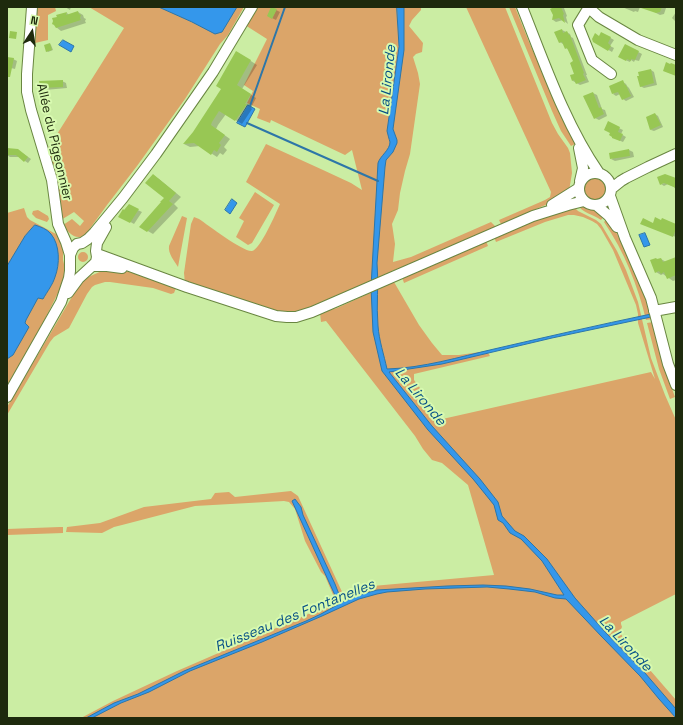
<!DOCTYPE html>
<meta charset="utf-8">
<style>
body{margin:0}
#map{position:relative;width:683px;height:725px;overflow:hidden;background:#cbeda3;font-family:"Space Grotesk",sans-serif}
canvas{display:block}
.frame{position:absolute;inset:0;border:8px solid #1e2a0d;pointer-events:none}
.north{position:absolute;left:12px;top:12px;width:40px;height:40px;-webkit-text-stroke:3px #d8fab0;paint-order:stroke;rotate:12deg;font-size:11px;font-weight:700;line-height:16px;text-align:center;color:#1e2a0d}
.north::after{content:'';display:block;margin:auto;width:14px;height:18px;background:#1e2a0d;clip-path:polygon(50% 0,100% 100%,50% 72%,0 100%)}
</style>
<div id="map">
<canvas width="683" height="725"></canvas>
<div class="frame"></div>
<div class="north">N</div>
</div>
<script>
const ctx = document.querySelector('canvas').getContext('2d');
ctx.lineJoin = 'round';
function paint(path, color) { ctx.fillStyle = color; ctx.fill(path, 'evenodd'); }
function stroke(path, color, width, dash) { ctx.strokeStyle = color; ctx.lineWidth = width; ctx.lineCap = dash ? 'butt' : 'round'; ctx.setLineDash(dash || []); ctx.stroke(path); }
function drawText(font, color, halo, rows, align = 'center') {
  ctx.font = font + ' "Space Grotesk",sans-serif'; ctx.lineWidth = 4; ctx.setLineDash([]); ctx.textBaseline = 'middle'; ctx.strokeStyle = halo; ctx.fillStyle = color; for (const [text, x, y, turn = 0] of rows) {
    ctx.save(); ctx.translate(x, y); ctx.rotate((+turn || 0) * Math.PI / 180); ctx.textAlign = isNaN(turn) ? turn : align; if (halo) ctx.strokeText(text, 0, 0); ctx.fillText(text, 0, 0); ctx.restore();
  }
}
const green = new Path2D(`
 M37 7H55L56 11 48 15V40L35 43Z
 M89 7H244L228 35 220 44 185 99 137 166 107 205 86 234C76 242 69 233 63 225L72 219 80 226 84 221 74 212 61 220 60 202 47 150 124 28Z
 M255 7H421V10L412 20 409 26 423 43 422 52 416 54 413 57 418 73 420 84 410 154 405 171 400 193 398 210 392 224 395 244 393 262 411 257 491 222 496 227 461 242 438 253 392 271 381 278 314 307 289 316 185 284 184 273 191 224 194 217 199 219C208 225 243 252 252 251 260 250 276 213 280 204L246 182 266 144 323 170 351 183 362 190 352 150 345 155 271 120 270 123 257 118 260 109 247 103 253 91 244 85 267 39 245 25Z
 M466 7H505L552 123 558 134 568 148 570 153 572 173 569 191 550 203 501 224 499 220 545 200 550 197 551 192Z
 M509 7H515L529 42 575 144 571 146 561 131 552 111Z
 M584 189a11 11 0 1 1 22 0a11 11 0 1 1-22 0Z
 M255 192 274 205 252 243 248 245 236 237 244 221 239 218Z
 M577 204C588 205 596 210 605 215L601 220C593 214 582 213 577 204Z
 M574 207 578 211 596 220 601 224 617 251 626 270 638 302 651 358 665 395 676 420V594L621 622V624L622 627 620 631 623 638 643 662 676 700V718H81L113 701 177 671 373 586 494 575 468 485 442 463 432 460 423 449 415 436 326 321 321 322 320 313 337 308 394 282 419 325 432 343 442 355H459L487 351 490 356 414 374V380L420 388 438 420 651 372 655 379 638 323V314L636 305 613 250 601 229 597 224 592 221 583 217 574 215H568L545 222 496 242 494 237 527 223Z
 M24 208 27 217 30 220 56 234 59 237 63 248V260L66 272 65 279 35 339 7 387V213Z
 M38 210 48 216 49 219 47 222 36 218 32 214 33 211Z
 M182 216 187 218 178 267C174 260 168 254 169 246Z
 M608 218C615 228 619 238 624 249 635 272 645 294 652 319L646 320C638 286 624 251 604 222Z
 M486 241 488 246 404 283 402 277Z
 M78 257a5 5 0 1 1 10 0a5 5 0 1 1-10 0Z
 M117 269 141 275 176 288 174 293 171 294 153 288 110 282H105L95 285 92 287 87 294 69 328 54 337 50 342 7 415V407L76 290 86 278 104 270Z
 M653 322 662 361 675 397 670 399 659 369 647 323Z
 M291 491 298 496 343 594 334 597 325 576 321 572 305 541 295 509 289 502 284 501 195 506 122 525 114 527 102 533 66 532 67 527 100 523 144 507 211 499 215 493 229 492 235 497Z
 M60 527H63V533L7 535V529Z`);
const water = new Path2D(`
 M159 7H237L222 32 215 34 192 22Z
 M397 7H404V50L393 129 397 140V143L393 152 386 160 385 167 377 263C379 284 376 305 378 326 379 340 384 355 387 369 423 368 459 357 494 349 546 337 598 325 651 314V317L552 338 442 364 389 372 432 426 480 479 498 502 502 516 515 531 524 536 547 559 575 598 606 633 645 673 676 709V718L659 699 640 676 602 637 566 599 555 598 535 592 509 589 487 587 425 589 387 592 377 594 359 599 322 616 262 642 190 671 149 692 121 703 92 718H86L114 703 138 694 184 671 306 621 321 614 339 604 292 501 295 499 301 507 303 515 335 584 342 602 359 595 377 590 447 586 483 585 506 586 530 589 557 595H564L542 561 521 539 510 533 503 523 498 520 494 505 473 479 428 430 382 371 373 332 371 287 378 163C380 156 390 150 390 142 389 139 388 135 387 131L399 47Z
 M63 40 74 46 71 52 59 45Z
 M248 105 255 109 245 127 237 123Z
 M232 199 237 203 230 214 225 210Z
 M35 225C41 227 47 229 51 234 60 245 60 264 55 277 53 284 47 292 43 299L38 298 26 320 25 323 29 327 13 355 7 359V266L25 236Z
 M645 233 650 245 644 247 639 235Z`);
const shadow = new Path2D(`
 M65 7H71L70 10Z
 M557 7 564 8 567 16 566 17 568 24 563 20 556 22 553 20Z
 M622 7H640L638 12 635 11 634 12Z
 M651 7H665L666 8 664 14 660 15 656 13Z
 M276 10 280 12 276 20 272 18Z
 M78 12 83 15 84 18 86 19 85 21 86 23 61 31 56 27 58 18V16L67 13 69 15Z
 M676 12V22L672 18Z
 M562 30 570 34 571 37 573 38 587 75H586L589 82 580 85 573 81 571 76 575 74V62L569 50 566 48 564 44H563L560 42Z
 M602 33 614 40 610 46 614 48 612 52 594 41 600 37Z
 M50 44 51 45 53 50 48 52 47 51Z
 M625 45 642 54 639 61 635 60 634 62 631 60 630 62 623 59Z
 M237 52 257 65 242 89 256 98 251 108 252 109 242 124 226 114 218 125 216 129 230 139 224 147 227 150 223 155 220 153 217 157 200 146 190 147 184 144 194 132 222 89Z
 M7 58 13 59 17 61 15 69 7 67Z
 M651 70 654 72 657 85 644 88 640 86V77Z
 M62 81 66 83 67 88 45 90 41 88Z
 M623 82 626 84 627 86 629 88 634 97 626 101 623 99 620 94 616 96 613 94Z
 M593 93 597 95 602 109 605 110 607 116 599 120 595 118Z
 M655 114 658 116 663 127 654 131 651 130Z
 M608 123 623 130 621 134 626 137 623 142 616 139 611 133Z
 M7 149 21 152 31 159 28 163 19 157H10L7 155Z
 M629 150 633 152 634 157 615 161 611 159Z
 M153 175 159 179 181 197 174 204 178 208 153 234 146 230 165 198Z
 M676 179V190L674 187 668 184 664 186 661 184Z
 M129 206 142 212 134 224 120 216Z
 M662 221 676 225V237L645 225 653 224Z
 M676 258V280L673 281 663 274 661 275 656 272 661 259 666 262Z`);
const stream = new Path2D(`
 M250 106 285 7
 M247 123 378 181`);
const building = new Path2D(`
 M271 7 277 9 272 19 267 16Z
 M554 7H561L564 14 563 15 565 23 559 18 552 20 553 15 550 9Z
 M641 7H662L660 12 656 13 641 8Z
 M78 11 79 14 81 15 80 18 81 20 56 28 54 25 52 24 53 21 52 18 57 17 56 15 67 12 66 15Z
 M562 29 563 33 567 31 569 35H570L584 73 583 74 586 80 576 84 574 80 572 81 570 75 574 74 570 63 573 61 567 48 565 49 562 42 559 43 554 32Z
 M10 31 17 32 16 39 9 38Z
 M601 32 611 37 608 43 611 46 608 51 593 42 592 39 595 33 599 36Z
 M50 43 52 50 46 52 44 45Z
 M625 44 639 51 635 60 631 59V61L627 59 626 61 618 57Z
 M236 51 251 60 237 85 251 94 245 104H247L235 121 219 111 212 122 211 125 225 135 219 143 221 145 217 152 214 150 211 155 194 143 183 144 193 132 221 89 216 86Z
 M7 57 14 58 10 77H7Z
 M666 62 670 64 671 63 676 65V76L663 71Z
 M651 69 654 83 640 87 637 76H639L638 72Z
 M63 80V87L40 88 39 81Z
 M623 80 625 85H626L631 96 622 100 618 92 612 94 609 86Z
 M593 92 599 108 601 107 604 114 594 119 583 96Z
 M655 113 661 125 650 130 646 117Z
 M608 121 620 127 618 132 623 134 620 141 612 138V137L609 135 610 133 604 130Z
 M7 148 18 149 28 157 24 162 16 155H7Z
 M629 149 630 156 610 159 609 153Z
 M153 174 176 193 169 201 173 204 147 232 139 227 161 202H160L164 198 145 183Z
 M665 174 676 178V188L664 183 660 185 657 177Z
 M129 204 139 209 130 223 118 217 123 209 124 210Z
 M655 217 661 220 662 218 676 224V229L673 237 640 224 643 218 653 223Z
 M676 257V275L667 279 664 272 661 274 659 271 655 273 650 260 656 258 657 259 661 258 663 262Z`);
const minor = new Path2D(`
 M32 7 27 74V92L31 110 52 180 58 224 66 242 70 255
 M522 7C544 62 565 124 599 173
 M588 7 599 17 638 40 676 55
 M589 7 578 25 592 60 611 74
 M579 148 583 168 580 181
 M579 189a16 16 0 1 1 32 0a16 16 0 1 1-32 0Z
 M611 189 621 181 626 178 648 167 676 154
 M610 196 625 238 651 298 668 364 676 385
 M552 205 579 188
 M596 205 609 216 617 227
 M97 254 187 287 276 316 287 317H296L312 312 533 216 568 205 584 201
 M92 266H107L122 268
 M68 293 79 278 92 266 96 262 97 257 96 251 97 243 106 227
 M654 311 676 307
 M7 397 61 302 69 278 70 271V255L73 248 77 244 82 243 88 239 94 233 123 198 156 154 213 72 252 7`);
const streetNames = [
 ["Allée du Pigeonnier",54,142,77]
];
const waterNames = [
 ["La Lironde",388,80,-84],
 ["La Lironde",420,397,50],
 ["Ruisseau des Fontanelles",295,616,-22],
 ["La Lironde",625,644,47]
];
paint(green, '#dba569');
paint(water, '#3497eb');
stroke(water, '#2d76a8', 1);
paint(shadow, '#0003');
stroke(stream, '#2d76a8', 2);
paint(building, '#98c754');
stroke(minor, '#698641', 12);
stroke(minor, '#fff', 10);
drawText('13px', '#1e2a0d', '#d8fab0', streetNames);
drawText('italic 14px', '#075086', '#d8fab0', waterNames);
</script>
